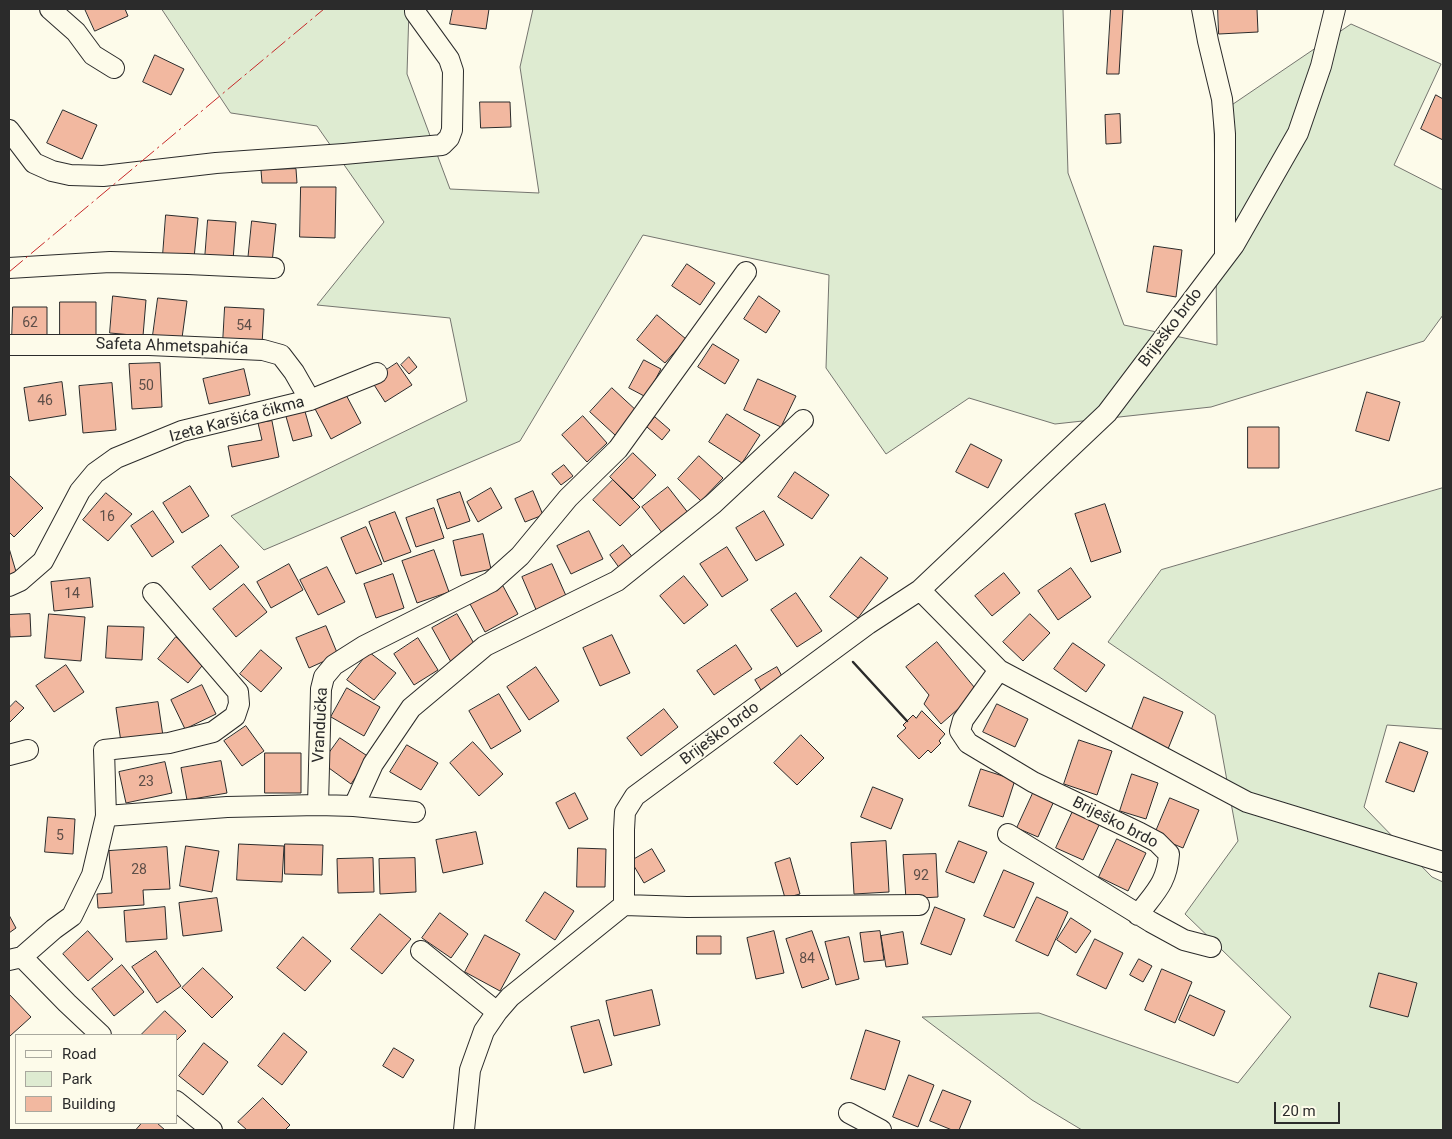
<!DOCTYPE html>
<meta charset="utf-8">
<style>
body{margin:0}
#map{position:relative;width:1452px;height:1139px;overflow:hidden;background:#fdfbea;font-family:Roboto,sans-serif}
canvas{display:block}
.frame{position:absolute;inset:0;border:10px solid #2b2b2b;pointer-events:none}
.legend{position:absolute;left:15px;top:1034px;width:162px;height:90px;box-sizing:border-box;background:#fdfbea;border:1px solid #a9a89e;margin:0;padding:6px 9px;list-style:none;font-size:15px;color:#2b2b2b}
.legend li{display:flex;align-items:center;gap:10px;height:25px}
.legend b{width:25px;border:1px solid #a9a89e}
.scale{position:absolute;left:1274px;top:1102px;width:66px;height:22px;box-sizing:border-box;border:2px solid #2b2b2b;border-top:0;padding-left:6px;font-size:15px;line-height:18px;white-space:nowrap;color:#2b2b2b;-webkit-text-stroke:4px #fdfbea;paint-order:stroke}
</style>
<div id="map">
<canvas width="1452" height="1139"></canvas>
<div class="frame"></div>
<ul class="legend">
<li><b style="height:6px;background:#fdfbea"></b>Road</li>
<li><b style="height:14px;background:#deebd1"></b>Park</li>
<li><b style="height:14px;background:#f2b8a0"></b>Building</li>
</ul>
<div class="scale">20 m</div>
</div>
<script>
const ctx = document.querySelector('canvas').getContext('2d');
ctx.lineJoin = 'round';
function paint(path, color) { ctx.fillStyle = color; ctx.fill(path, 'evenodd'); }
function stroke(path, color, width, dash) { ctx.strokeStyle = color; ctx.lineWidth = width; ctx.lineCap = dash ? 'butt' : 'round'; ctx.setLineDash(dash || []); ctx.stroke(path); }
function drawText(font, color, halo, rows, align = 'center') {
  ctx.font = font + ' Roboto,sans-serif'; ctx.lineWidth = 4; ctx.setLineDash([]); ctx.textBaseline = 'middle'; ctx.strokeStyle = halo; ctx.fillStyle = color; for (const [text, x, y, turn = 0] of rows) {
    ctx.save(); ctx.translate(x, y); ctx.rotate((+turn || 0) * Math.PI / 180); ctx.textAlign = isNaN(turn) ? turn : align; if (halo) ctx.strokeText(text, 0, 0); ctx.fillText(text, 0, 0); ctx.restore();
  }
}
const green = new Path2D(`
 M162 9H409L407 74 450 189 539 193 520 67 533 9H1063L1068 173 1124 325 1217 345 1214 117 1351 24 1441 64 1394 165 1443 190V315L1424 341 1211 407 1055 424 969 398 886 454 826 368 829 275 643 235 520 441 264 550 231 516 467 401 450 318 317 305 384 222 317 126 231 113Z
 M1443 488V729L1387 725 1364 807 1432 877 1443 882V1130H1082L1032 1100 922 1017 1039 1013 1238 1083 1291 1017 1185 914 1238 841 1215 715 1108 642 1161 570Z`);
const building = new Path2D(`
 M85 9H125L128 16 95 31Z
 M453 9H489L486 29 450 24Z
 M1111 9H1123L1119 74H1107Z
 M1218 9H1257L1258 32 1219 34Z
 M155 55 184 69 171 95 143 82Z
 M1436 95 1443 99V140L1421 129Z
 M480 102H510L511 127 481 128Z
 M63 110 97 125 82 159 47 143Z
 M1120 114 1121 143 1106 144 1105 115Z
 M296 169 297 183H262L261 170Z
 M301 187H336L335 238 300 237Z
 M166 215 198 218 194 258 163 255Z
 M208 220 236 222 233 260 205 259Z
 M252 221 276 224 272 263 248 261Z
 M1154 246 1182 250 1176 297 1147 292Z
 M687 264 715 283 700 305 672 286Z
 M113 296 146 300 143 336 110 333Z
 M759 296 780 311 766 333 744 319Z
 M158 298 187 301 182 338 153 335Z
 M60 302H96V338H60Z
 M13 307H47V341L12 340Z
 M225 307 264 309 262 345 223 343Z
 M657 315 686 339 665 363 637 340Z
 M713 344 739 360 725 384 698 367Z
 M409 357 417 367 409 374 401 365Z
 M644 360 661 369 646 397 629 388Z
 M160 363 162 407 132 409 129 364Z
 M397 363 412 385 385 402 371 380Z
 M244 369 250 395 209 404 203 379Z
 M758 379 796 396 781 427 744 410Z
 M62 382 66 415 29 421 24 388Z
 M112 383 116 430 83 433 79 386Z
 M612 388 638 412 615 435 590 412Z
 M344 391 361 423 331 439 314 407Z
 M1367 392 1400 402 1389 441 1356 431Z
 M304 408 312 436 293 441 285 413Z
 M727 414 760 435 742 463 709 442Z
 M583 416 607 443 587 462 562 435Z
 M655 417 670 430 662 440 647 427Z
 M272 421 279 457 232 467 228 446 262 440 258 423Z
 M1248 427H1279V468H1248Z
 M971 444 1002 460 988 488 956 472Z
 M633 453 656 475 633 499 610 477Z
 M699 456 723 478 701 501 678 479Z
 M564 465 573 476 561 485 552 474Z
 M795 472 829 495 812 519 778 497Z
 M9 476H10L43 508 14 537 9 532Z
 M613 480 640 507 620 526 593 500Z
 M190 486 209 516 182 533 163 503Z
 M668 487 689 514 663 534 642 507Z
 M491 488 502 508 478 522 467 502Z
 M533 491 543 515 525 522 515 499Z
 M460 492 470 521 447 529 437 500Z
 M106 493 132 514 108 541 83 520Z
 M1105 504 1121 552 1091 562 1075 514Z
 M434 508 444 538 416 547 406 518Z
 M153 511 174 542 152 557 131 526Z
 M764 511 784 545 756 561 736 528Z
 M395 512 411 552 384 562 369 522Z
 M366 527 382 564 356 574 341 538Z
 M589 531 603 559 571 574 557 546Z
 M483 534 491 569 461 576 453 541Z
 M221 545 239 567 210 590 192 567Z
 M623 545 637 563 623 573 610 555Z
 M727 547 748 580 722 597 700 564Z
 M9 548 17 575 9 577Z
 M434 550 449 592 417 603 402 561Z
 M861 557 888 578 858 618 830 597Z
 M289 564 303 590 271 608 257 582Z
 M552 564 567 598 537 612 522 577Z
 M327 567 345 602 318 615 300 580Z
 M1071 568 1091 597 1058 620 1038 591Z
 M1004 573 1020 593 992 616 975 596Z
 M393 574 404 608 376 618 364 584Z
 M684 576 708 605 684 624 660 596Z
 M90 578 93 607 54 611 51 582Z
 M244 584 267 612 236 637 213 609Z
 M503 586 518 614 485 632 470 604Z
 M796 593 822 631 797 647 771 610Z
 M30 614 31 636 10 637 9 615Z
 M49 614 85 617 81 661 45 658Z
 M457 614 476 647 451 662 432 628Z
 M1030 614 1050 633 1023 661 1003 642Z
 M108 626 144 627 142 660 106 658Z
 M326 626 338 655 309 668 296 638Z
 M612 635 630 673 600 686 583 648Z
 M176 637 206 661 188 683 158 659Z
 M418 638 438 670 414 685 394 654Z
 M937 642 979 693 964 712 958 709 941 724 924 704 929 695 906 667Z
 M1073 643 1105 665 1086 692 1054 669Z
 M736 645 752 669 714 695 697 671Z
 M261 650 282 668 261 692 240 674Z
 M369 652 396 673 374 700 347 680Z
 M66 665 84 692 54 712 36 686Z
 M536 667 559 701 529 720 507 687Z
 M777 667 783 678 761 690 755 680Z
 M202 685 216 714 185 729 171 700Z
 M347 688 380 707 364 736 331 717Z
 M499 694 521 731 491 749 469 711Z
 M1144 697 1183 712 1168 749 1130 734Z
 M16 701 24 708 9 723V708Z
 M158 702 163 736 121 742 116 708Z
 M997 704 1028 719 1015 747 983 732Z
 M664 709 678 727 641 756 627 738Z
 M922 711 945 734 939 741 941 743 931 753 928 750 919 759 897 736 906 728 903 725 913 715 916 718Z
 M246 726 264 751 242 766 224 741Z
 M801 735 824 758 797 785 774 763Z
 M340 738 369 757 351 784 322 763Z
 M1079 740 1112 751 1097 795 1064 784Z
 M473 742 503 774 479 796 450 763Z
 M1400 742 1428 752 1414 792 1386 782Z
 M407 745 438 763 421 790 390 772Z
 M265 753H301V793H265Z
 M221 761 227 793 187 800 181 768Z
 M165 762 172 793 126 803 119 772Z
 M981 769 1015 780 1003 817 969 806Z
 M1132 774 1158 783 1146 819 1120 811Z
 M873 787 903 799 891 829 861 817Z
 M1034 791 1054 801 1038 837 1017 828Z
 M575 793 588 819 569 829 556 803Z
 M1170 798 1199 810 1183 848 1154 836Z
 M1073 811 1100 823 1083 860 1056 848Z
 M48 817 75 819 73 854 45 852Z
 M476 832 483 864 443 873 436 840Z
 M1117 839 1146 853 1128 891 1099 877Z
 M886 841 889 892 854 894 851 843Z
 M959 841 987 852 974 883 946 872Z
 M239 844 284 846 282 882 237 880Z
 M285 844 323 845 322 875 285 874Z
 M186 846 219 851 212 892 180 886Z
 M167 847 170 889 143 890 144 905 98 908 97 894 112 893 109 851Z
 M578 848 606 849 605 887H577Z
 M652 849 665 871 644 883 631 861Z
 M936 854 938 897 906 899 903 855Z
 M373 858 374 892 338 893 337 859Z
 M415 858 416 892 380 894 379 859Z
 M790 858 800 894 785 898 775 863Z
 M1004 870 1034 883 1014 928 984 916Z
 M545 892 574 911 555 940 526 921Z
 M1037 897 1068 912 1048 956 1016 941Z
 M217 898 222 931 183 936 179 903Z
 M165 907 167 939 126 942 124 911Z
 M935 907 965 919 951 955 921 944Z
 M440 913 468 934 451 958 422 938Z
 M380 914 411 939 382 974 351 949Z
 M9 915 16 928 9 933Z
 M1071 918 1091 931 1076 953 1057 940Z
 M88 931 113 959 88 981 63 954Z
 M774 931 784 973 756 979 747 938Z
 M812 931 829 979 802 988 786 939Z
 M880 931 884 960 864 962 860 933Z
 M903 932 908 964 886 967 881 936Z
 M485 935 520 954 500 991 465 972Z
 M697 936H721V954H697Z
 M303 937 331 961 305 991 277 968Z
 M849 937 859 979 836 985 825 942Z
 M1095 939 1123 953 1106 989 1077 975Z
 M156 951 181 986 157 1003 132 967Z
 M1139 959 1152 966 1143 982 1130 975Z
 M122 965 144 992 114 1016 92 989Z
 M203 968 233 997 212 1018 182 988Z
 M1162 969 1192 982 1175 1023 1145 1010Z
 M1379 973 1417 983 1408 1017 1370 1007Z
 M652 990 660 1025 614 1036 606 1001Z
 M9 994 31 1017 10 1036 9 1034Z
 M1190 995 1225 1011 1214 1036 1179 1020Z
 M165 1011 186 1031 176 1041V1035H141Z
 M599 1020 612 1065 584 1073 571 1027Z
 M866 1030 900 1041 885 1090 851 1079Z
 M284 1033 307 1052 282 1085 258 1066Z
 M204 1043 228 1062 203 1095 179 1076Z
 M394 1048 414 1060 403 1078 383 1066Z
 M909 1075 934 1085 918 1127 893 1117Z
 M943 1090 971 1101 959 1130H952L930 1121Z
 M263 1098 290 1125 285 1130H247L238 1122Z
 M142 1123H157L165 1130H136Z`);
const minor = new Path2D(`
 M50 9 76 32 93 55 114 68
 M1202 9 1208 41 1222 99 1225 134V257
 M9 130 34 163 52 171 70 175 103 176 216 163 344 154 442 145 449 138 452 130 453 71 449 59 415 12V9
 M9 268 110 262 188 264 274 268
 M9 345H149L263 350 281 355 294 372 310 400
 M9 586 20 581 43 561 80 491 95 473 116 458 182 431 310 400 377 373
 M920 590 999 670 1247 802 1443 862
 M999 670 963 720 960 731 968 743 1033 782 1140 833 1157 842 1169 854C1167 883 1155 892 1138 915
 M9 755 28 750
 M318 805 354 806 415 812
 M354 806 373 764 411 708 485 646 617 581 713 504 803 420
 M106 816 227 807 318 805 321 689 324 677 334 665 364 646 491 582 520 556 568 498 618 449 746 272
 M1008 834 1151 922 1184 940 1211 947
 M624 905 687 907 919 905
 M421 951 497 1012
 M22 957 67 1003 101 1035
 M9 960 22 957 54 929 72 916 92 875 106 816 104 750 169 743 213 732 235 716 239 704 238 692 153 593
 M176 1101 212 1130
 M849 1113 881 1130
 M464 1130 470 1070 484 1031 497 1012 510 997 624 905V830L625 812 635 796 868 624 920 590 1107 413 1234 245 1298 133 1321 66 1335 9`);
const wall = new Path2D(`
 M853 662 907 721`);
const power = new Path2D(`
 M9 272 324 9`);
const numberNames = [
 ["62",30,323],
 ["54",244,326],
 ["50",146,386],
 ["46",45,401],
 ["16",107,517],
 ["14",72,594],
 ["23",146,782],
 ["5",60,836],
 ["28",139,870],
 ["92",921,876],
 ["84",807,959]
];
const streetNames = [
 ["Briješko brdo",1171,328,-53],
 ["Safeta Ahmetspahića",172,347,2],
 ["Izeta Karšića čikma",237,420,-15],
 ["Vrandučka",321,725,-87],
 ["Briješko brdo",720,734,-37],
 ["Briješko brdo",1115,823,27]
];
paint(green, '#deebd1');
stroke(green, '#74746e', 1);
paint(building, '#f2b8a0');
stroke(building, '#2b2b2b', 1);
stroke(minor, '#2b2b2b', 22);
stroke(minor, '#fdfbea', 20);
stroke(wall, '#2b2b2b', 2.5);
stroke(power, '#c62828', 1, [18, 4, 2.5, 4]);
drawText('14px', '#5d4e48', null, numberNames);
drawText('16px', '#2b2b2b', '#fdfbea', streetNames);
</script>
